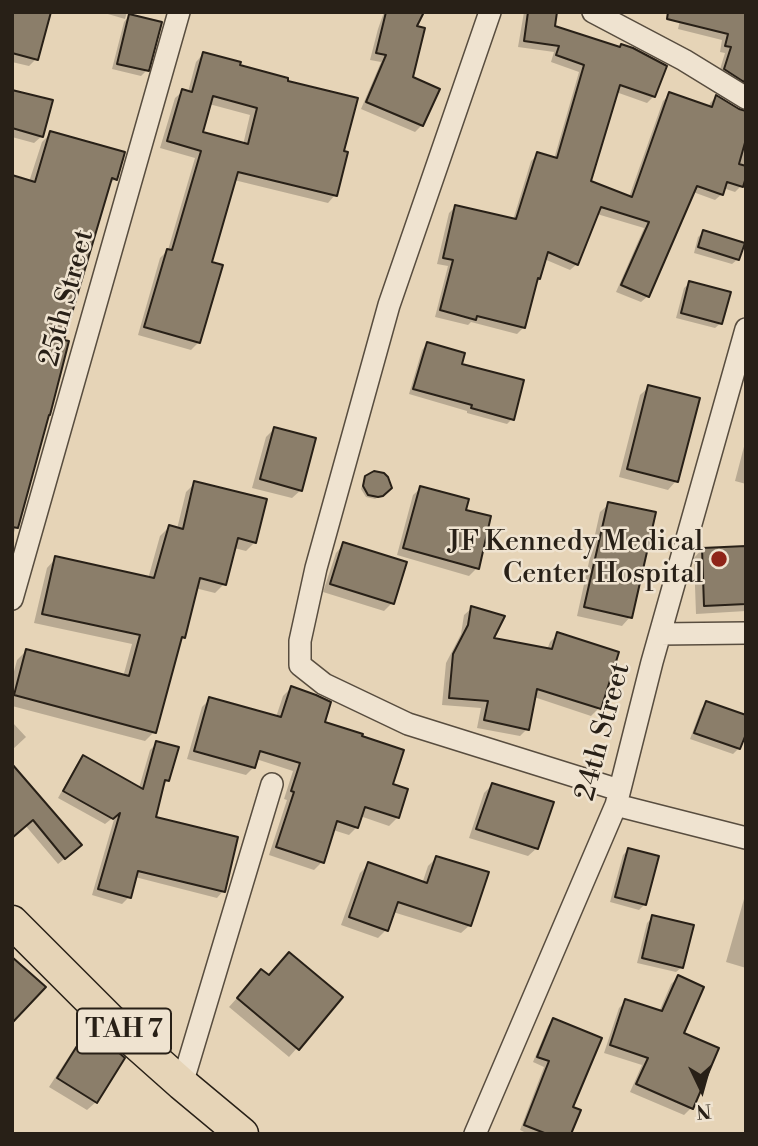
<!DOCTYPE html>
<style>
body{margin:0}
#map{position:relative;width:758px;height:1146px;overflow:hidden;background:#e6d4b7;font-family:"Libre Bodoni",serif}
canvas{display:block}
.frame{position:absolute;inset:0;border:14px solid #282017;pointer-events:none}
.north{position:absolute;left:667px;top:1055px;width:70px;height:70px;-webkit-text-stroke:5px #efe3d0;paint-order:stroke;rotate:175deg;font-size:19px;font-weight:700;line-height:28px;text-align:center;color:#282017}
.north::after{content:'';display:block;margin:auto;width:24px;height:32px;background:#282017;clip-path:polygon(50% 0,100% 100%,50% 72%,0 100%)}
</style>
<div id="map">
<canvas width="758" height="1146"></canvas>
<div class="frame"></div>
<div class="north">N</div>
</div>
<script>
const ctx = document.querySelector('canvas').getContext('2d');
ctx.lineJoin = 'round';
function paint(path, color) { ctx.fillStyle = color; ctx.fill(path, 'evenodd'); }
function stroke(path, color, width, dash) { ctx.strokeStyle = color; ctx.lineWidth = width; ctx.lineCap = dash ? 'butt' : 'round'; ctx.setLineDash(dash || []); ctx.stroke(path); }
function drawText(font, color, halo, rows, align = 'center') {
  ctx.font = font + ' "Libre Bodoni",serif'; ctx.lineWidth = 5; ctx.setLineDash([]); ctx.textBaseline = 'middle'; ctx.strokeStyle = halo; ctx.fillStyle = color; for (const [text, x, y, turn = 0] of rows) {
    ctx.save(); ctx.translate(x, y); ctx.rotate((+turn || 0) * Math.PI / 180); ctx.textAlign = isNaN(turn) ? turn : align; if (halo) ctx.strokeText(text, 0, 0); ctx.fillText(text, 0, 0); ctx.restore();
  }
}
const shadow = new Path2D(`
 M12 12 36 59 29 66 12 62Z
 M101 12H127L125 19Z
 M384 12H422L415 27 411 78 422 125 415 132 361 109 381 62 370 60 378 29Z
 M524 12H555L553 27 618 49 621 46 654 96 647 103 616 92 589 182 629 197 663 101 670 94 709 107 710 103 716 97 746 113V171L741 186 735 192 723 188 722 194 715 200 693 192 648 296 641 302 616 292 644 228 597 214 577 264 570 270 544 259 539 278 535 281 524 327 517 334 471 322 468 325 435 317 448 266 437 264 449 213 455 207 513 220 531 161 538 154 554 159 579 72 551 62 554 52 518 47Z
 M682 12 746 14V93L718 76 725 53 720 52 722 40 678 29Z
 M129 16 147 70 141 76 112 69 124 22Z
 M203 54 286 82 342 152 335 195 328 203 234 180 210 263 199 342 191 350 138 335 160 258 168 250 195 158 160 148 175 98 183 91 188 92 196 62ZM209 104 250 115 243 145 201 133Z
 M12 92 42 136 34 143 12 137Z
 M51 133 115 179 107 187 62 341 46 417 12 540V177L29 182 42 142Z
 M704 232 738 259 732 264 694 253 698 237Z
 M690 283 721 323 715 328 676 318 684 288Z
 M427 344 459 365 512 419 507 424 467 413V411L409 394 422 350Z
 M649 387 676 481 668 490 619 477 640 395Z
 M274 429 301 490 292 498 252 488 266 437Z
 M746 439V484L735 481Z
 M366 477 390 487 379 497 375 499 366 497 361 489 364 480Z
 M195 483 255 542 246 551 234 548 224 584 215 593 195 588 183 637 179 641 154 732 145 741 12 706V679L17 660 26 651 123 677 132 644 34 623 47 568 56 558 148 579 160 536 169 527 177 529 186 492Z
 M421 488 464 511 477 568 469 576 397 555 413 495Z
 M609 504 630 617 622 626 577 616 600 512Z
 M344 544 392 603 384 611 323 592 336 553Z
 M746 548V611L696 614 694 558 702 549Z
 M472 608 492 639 547 650 550 642 558 634 599 708 591 716 534 697 527 729 520 736 477 728 481 708 442 705 446 663 461 634 464 615Z
 M291 688 323 723 390 785 398 817 389 826 360 816 357 827 349 835 333 830 322 862 314 870 269 855 287 800 284 799 293 771 256 759 254 767 246 775 187 759 202 707 210 699 276 717 283 696Z
 M706 703 739 748 733 754 690 739 701 709Z
 M13 723 26 737 12 750V724Z
 M157 743 168 780 161 787 154 818 223 891 217 898 135 877 129 897 122 904 92 895 115 816 105 824 58 798 77 764 83 757 139 788 150 750Z
 M12 767 73 852 58 864 25 825Z
 M492 785 537 848 528 856 469 838 484 793Z
 M628 850 645 904 639 910 610 902 623 855Z
 M436 858 470 925 461 933 393 912 386 930 378 938 341 925 360 873 369 864 422 884 428 866Z
 M746 892V968L726 962Z
 M653 917 682 967 676 972 637 963 647 923Z
 M268 977 297 1048 289 1057 229 1007 253 980Z
 M678 977 682 1033 691 1108 684 1115 630 1092 642 1065 604 1053 619 1008 626 1001 659 1012 671 984Z
 M553 1020 571 1108 569 1134H528L520 1130 544 1067 533 1062 548 1026Z
 M87 1032 96 1102 87 1110 49 1087 79 1041Z`);
const building = new Path2D(`
 M12 12H51L38 60 12 53Z
 M386 12H424L417 26 425 28 413 77 440 89 423 126 366 102 386 55 376 53Z
 M528 12H557L555 26 620 47 621 44 633 48 667 66 655 97 620 85 591 181 632 197 669 92 712 107 716 95 739 109 746 111V139L739 164 746 166V177L743 187 727 182 723 195 697 186 649 297 621 285 649 222 601 207 578 265 548 252 540 279 538 278 525 328 477 316 476 320 440 310 453 260 443 258 455 205 516 219 537 152 557 158 584 65 556 55 559 46 524 41Z
 M668 12H746V77L744 82 724 69 731 47 725 46 728 34 667 19Z
 M129 14 162 22 149 71 117 64Z
 M203 52 241 62 240 65 288 78V81L358 98 344 151 348 152 337 196 238 172 212 262 223 265 200 343 144 327 167 249 172 250 201 151 167 141 182 89 192 92ZM213 96 257 108 248 144 203 132Z
 M12 90 53 100 43 137 12 128Z
 M50 131 125 152 117 180 112 178 64 340 69 341 50 415H49L18 528 12 527V175L35 182Z
 M703 230 745 243 739 260 698 247Z
 M689 281 731 292 722 324 681 313Z
 M427 342 465 353 462 364 524 380 514 420 471 408 472 405 413 389Z
 M648 385 700 398 678 482 627 469Z
 M274 427 316 438 302 491 260 479Z
 M374 471 384 473 388 477 392 488 383 496 378 497 368 495 363 486 365 476Z
 M194 481 267 499 256 543 238 538 226 585 200 578 185 638 182 637 156 733 14 695 26 649 129 676 140 635 42 614 55 556 154 578 169 525 183 529Z
 M420 486 469 499 466 510 491 516 479 569 403 548Z
 M608 502 656 512 632 618 584 607Z
 M343 542 407 562 394 604 330 584Z
 M746 546V604L704 606 702 548Z
 M471 606 505 616 494 638 552 649 557 632 619 652 601 709 537 689 529 730 484 720 488 701 449 698 453 654 468 625Z
 M291 686 316 695 331 702 325 722 363 734 362 736 404 750 393 784 408 789 399 818 365 807 358 828 337 821 324 863 276 847 294 792 291 791 300 763 260 751 255 768 194 751 209 697 281 717Z
 M706 701 746 715V734L740 749 694 733Z
 M156 741 179 747 169 781 165 780 156 817 238 837 225 892 138 871 131 898 98 889 120 813 113 819 63 791 83 755 143 789Z
 M12 764 82 845 65 859 33 820 12 838Z
 M492 783 554 802 538 849 476 829Z
 M628 848 659 856 646 905 615 897Z
 M436 856 489 872 471 926 398 902 388 931 349 917 368 862 427 883Z
 M652 915 694 925 683 968 642 958Z
 M289 952 343 997 299 1050 237 998 261 969 269 975Z
 M12 957 46 987 12 1023Z
 M678 975 704 987 684 1033 719 1048 693 1109 636 1084 648 1058 610 1045 625 999 662 1011Z
 M553 1018 602 1038 573 1107 581 1110 571 1134H547L524 1125 549 1061 537 1057Z
 M87 1030 110 1045 125 1058 97 1103 57 1078Z`);
const minor = new Path2D(`
 M490 12 389 305 316 568 300 641V665L324 684 408 724 619 790
 M593 12 684 60 746 98
 M12 599 179 12
 M660 634 746 633
 M616 805 746 838
 M182 1084 272 784
 M475 1134 616 805 652 662 746 329`);
const highway = new Path2D(`
 M12 922 110 1020 182 1084 242 1134`);
const markers = [
 [719,559,9,"#8f2418"]
];
const shields = [
 [124,1031,94]
];
const shieldNames = [
 ["TAH 7",124,1031]
];
const streetNames = [
 ["25th Street",68,298,-75],
 ["24th Street",604,732,-75]
];
const poiNames = [
 ["JF Kennedy Medical",703,543],
 ["Center Hospital",703,575]
];
paint(shadow, '#0003');
paint(building, '#8b7e6a');
stroke(building, '#282017', 2);
stroke(minor, '#584d3f', 24);
stroke(highway, '#282017', 35);
stroke(minor, '#efe3d0', 21);
stroke(highway, '#e6d4b7', 32);
for (const [x, y, r, color] of markers) { const dot = new Path2D(); dot.arc(x, y, r, 0, 2 * Math.PI); ctx.fillStyle = color; ctx.fill(dot); stroke(dot, '#efe3d0', 2.5); }
for (const [x, y, w] of shields) { const box = new Path2D(); box.roundRect(x - w / 2, y - 22.5, w, 45, 5); ctx.fillStyle = '#efe3d0'; ctx.fill(box); stroke(box, '#282017', 2); }
drawText('bold 26px', '#282017', null, shieldNames);
drawText('28px', '#282017', '#efe3d0', streetNames);
drawText('28px', '#282017', '#efe3d0', poiNames, 'right');
</script>
